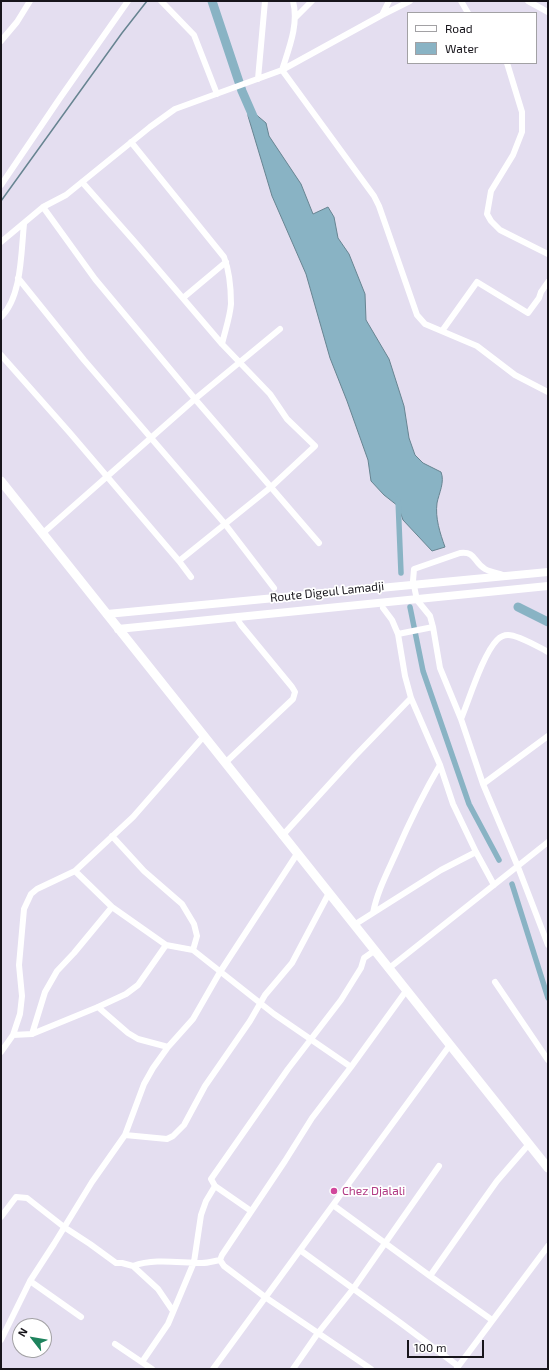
<!DOCTYPE html>
<style>
body{margin:0}
#map{position:relative;width:549px;height:1370px;overflow:hidden;background:#e4def0;font-family:"Exo 2",sans-serif}
canvas{display:block}
.frame{position:absolute;inset:0;border:2px solid #17151b;pointer-events:none}
.legend{position:absolute;left:407px;top:12px;width:130px;height:52px;box-sizing:border-box;background:#fff;border:1px solid #a2a1a4;margin:0;padding:5px 7px;list-style:none;font-size:12px;color:#17151b}
.legend li{display:flex;align-items:center;gap:8px;height:20px}
.legend b{width:20px;border:1px solid #a2a1a4}
.north{position:absolute;left:12px;top:1318px;width:40px;height:40px;box-sizing:border-box;background:#fff;border:1px solid #a2a1a4;border-radius:50%;rotate:301deg;font-size:11px;font-weight:700;line-height:16px;text-align:center;color:#17151b}
.north::after{content:'';display:block;margin:auto;width:14px;height:18px;background:#1e835d;clip-path:polygon(50% 0,100% 100%,50% 72%,0 100%)}
.scale{position:absolute;left:407px;top:1340px;width:77px;height:18px;box-sizing:border-box;border:2px solid #17151b;border-top:0;padding-left:5px;font-size:12px;line-height:14px;white-space:nowrap;color:#17151b;-webkit-text-stroke:3px #fff;paint-order:stroke}
</style>
<div id="map">
<canvas width="549" height="1370"></canvas>
<div class="frame"></div>
<ul class="legend">
<li><b style="height:5px;background:#fff"></b>Road</li>
<li><b style="height:11px;background:#89b3c4"></b>Water</li>
</ul>
<div class="north">N</div>
<div class="scale">100 m</div>
</div>
<script>
const ctx = document.querySelector('canvas').getContext('2d');
ctx.lineJoin = 'round';
function paint(path, color) { ctx.fillStyle = color; ctx.fill(path, 'evenodd'); }
function stroke(path, color, width, dash) { ctx.strokeStyle = color; ctx.lineWidth = width; ctx.lineCap = dash ? 'butt' : 'round'; ctx.setLineDash(dash || []); ctx.stroke(path); }
function drawText(font, color, halo, rows, align = 'center') {
  ctx.font = font + ' "Exo 2",sans-serif'; ctx.lineWidth = 3.5; ctx.setLineDash([]); ctx.textBaseline = 'middle'; ctx.strokeStyle = halo; ctx.fillStyle = color; for (const [text, x, y, turn = 0] of rows) {
    ctx.save(); ctx.translate(x, y); ctx.rotate((+turn || 0) * Math.PI / 180); ctx.textAlign = isNaN(turn) ? turn : align; if (halo) ctx.strokeText(text, 0, 0); ctx.fillText(text, 0, 0); ctx.restore();
  }
}
const water = new Path2D(`
 M253 112 266 123 269 136 301 184 313 214 328 207 334 217 338 238 349 254 365 294 366 320 389 359 404 406 409 438 415 455 423 463 441 472C445 482 439 493 437 503 435 518 440 533 445 547L432 551 403 520 398 506 384 495 371 481 368 460 347 401 330 358 306 274 272 196 248 116V113Z`);
const stream = new Path2D(`
 M1 201 122 33 147 1`);
const canal = new Path2D(`
 M398 499 401 573
 M410 607 423 671 469 804 499 860
 M512 884 548 998`);
const river = new Path2D(`
 M212 1 242 91 256 123
 M518 607 548 622`);
const minor = new Path2D(`
 M161 1 194 35 217 94
 M293 1C299 24 289 48 282 70L374 196 379 206 417 315 425 324 477 346 515 375 548 392
 M461 1 468 13
 M528 1 548 12
 M382 15 389 1
 M295 18 312 1
 M1 41 17 22 30 1
 M507 63 522 112V132L513 155 491 191 487 214 491 221 500 230 548 254
 M258 79 265 1
 M131 142 224 257C229 270 231 289 231 304 230 317 225 331 222 344
 M82 182 134 241 222 344 270 394 287 419 315 446 271 487 179 561
 M1 185 60 98 128 1
 M43 207 95 279 195 399 319 543
 M1 242 43 207 66 195 150 127 175 109 282 70 382 15 410 1
 M18 278 84 360 225 524 274 588
 M183 298 226 262
 M1 317C22 297 21 252 24 224
 M442 331 477 282 528 313 539 298 541 292 548 282
 M1 355 70 433 179 561 191 577
 M43 533 195 399 280 329
 M503 575C497 573 490 572 485 569 473 562 476 551 460 553L414 569 413 581 417 600 430 616 433 627 440 668 461 719 483 784 518 867 548 945
 M383 608 392 620 398 634 405 676 411 698 440 765 453 804 476 852 494 885
 M398 634 433 627
 M461 719C469 700 483 654 497 640 500 637 504 635 508 635 519 635 538 647 548 652
 M225 763 293 699 295 692 292 687 241 625 236 617
 M483 784 548 736
 M112 836 144 871 182 904 194 924 197 936 193 950 274 1014 351 1067
 M282 836 355 756 411 698
 M75 871 112 907 166 945 193 950
 M373 913C377 892 387 873 396 853 409 823 423 794 440 765
 M354 925 441 870 476 852
 M388 969 548 842
 M495 982 548 1060
 M98 1007 128 1033 138 1039 168 1047
 M32 1034 45 992 57 971 74 953 112 907
 M13 1035 32 1034 98 1007 126 994 138 985 166 945
 M1 1052 13 1035 20 1014 22 996 19 965 24 909 31 894 37 889 75 871 133 817 204 736
 M125 1135 167 1139 173 1136 184 1125 205 1086 250 1021 265 995 292 963 329 893
 M333 1205 430 1276 482 1202 497 1181 529 1144
 M251 1211 215 1186 211 1179 288 1069 341 1000 361 968 364 958 374 951
 M1 1217 16 1197 27 1198 64 1227 90 1244 116 1263H122L133 1266 158 1289 173 1311
 M300 1250 402 1324 458 1366
 M133 1266C155 1258 179 1263 202 1263 208 1263 214 1261 220 1260
 M430 1276 492 1320
 M30 1281 81 1317
 M1 1340 30 1281 54 1244 92 1182 125 1135 144 1084 153 1068 168 1047 193 1019 220 972 297 854
 M115 1344 152 1369
 M142 1362 168 1324 194 1262 201 1215 206 1201 215 1186
 M457 1368 548 1246
 M213 1369 450 1045
 M293 1369 318 1333 353 1289 439 1166
 M371 1369 265 1297 224 1266 220 1260 222 1255 285 1161 312 1118 351 1067 406 991`);
const major = new Path2D(`
 M107 614 548 572
 M118 629 548 586`);
const highway = new Path2D(`
 M1 481 548 1168`);
const markers = [
 [334,1191,4,"#d1479c"]
];
const streetNames = [
 ["Route Digeul Lamadji",327,592,-6]
];
const hotelNames = [
 ["Chez Djalali",342,1191]
];
paint(water, '#89b3c4');
stroke(water, '#678491', 1);
stroke(stream, '#678491', 1.5);
stroke(canal, '#89b3c4', 5.5);
stroke(river, '#89b3c4', 9);
stroke(minor, '#fff', 6);
stroke(major, '#fff', 8);
stroke(highway, '#fff', 9);
for (const [x, y, r, color] of markers) { const dot = new Path2D(); dot.arc(x, y, r, 0, 2 * Math.PI); ctx.fillStyle = color; ctx.fill(dot); stroke(dot, '#fff', 1.5); }
drawText('12px', '#17151b', '#fff', streetNames);
drawText('12px', '#b23c85', '#fff', hotelNames, 'left');
</script>
